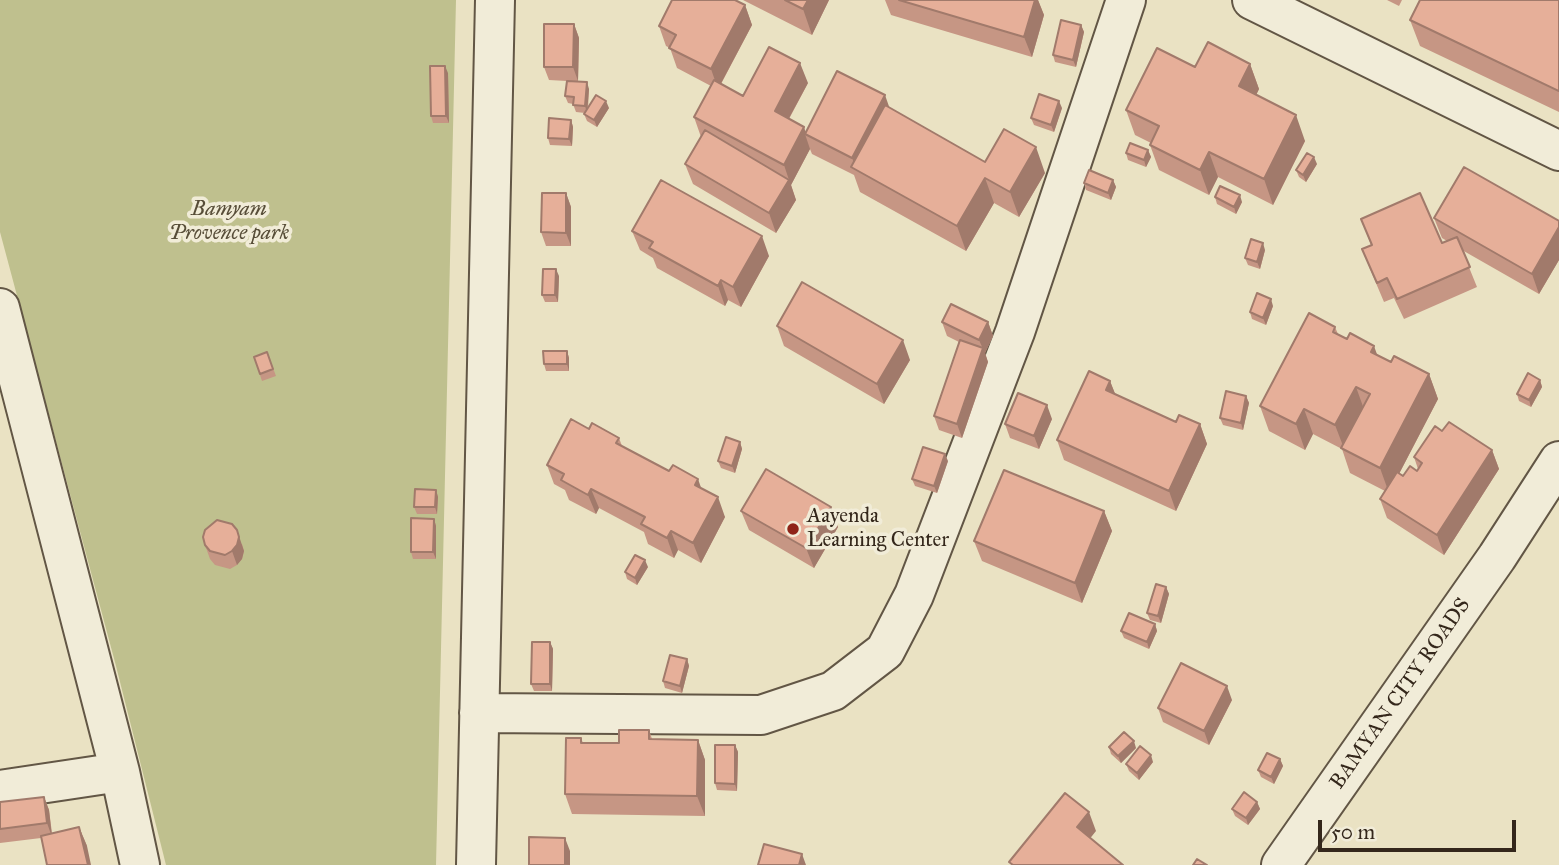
<!DOCTYPE html>
<style>
body{margin:0}
#map{position:relative;width:1559px;height:865px;overflow:hidden;background:#eae2c3;font-family:"IM FELL Great Primer",serif}
canvas{display:block}
.scale{position:absolute;left:1318px;top:820px;width:198px;height:32px;box-sizing:border-box;border:4px solid #34271b;border-top:0;padding-left:9px;font-size:21px;line-height:24px;white-space:nowrap;color:#34271b;-webkit-text-stroke:5px #f1ecd8;paint-order:stroke}
</style>
<div id="map">
<canvas width="1559" height="865"></canvas>
<div class="scale">50 m</div>
</div>
<script>
const ctx = document.querySelector('canvas').getContext('2d');
ctx.lineJoin = 'round';
function paint(path, color) { ctx.fillStyle = color; ctx.fill(path, 'evenodd'); }
function stroke(path, color, width, dash) { ctx.strokeStyle = color; ctx.lineWidth = width; ctx.lineCap = dash ? 'butt' : 'round'; ctx.setLineDash(dash || []); ctx.stroke(path); }
function drawText(font, color, halo, rows, align = 'center') {
  ctx.font = font + ' "IM FELL Great Primer",serif'; ctx.lineWidth = 7; ctx.setLineDash([]); ctx.textBaseline = 'middle'; ctx.strokeStyle = halo; ctx.fillStyle = color; for (const [text, x, y, turn = 0] of rows) {
    ctx.save(); ctx.translate(x, y); ctx.rotate((+turn || 0) * Math.PI / 180); ctx.textAlign = isNaN(turn) ? turn : align; if (halo) ctx.strokeText(text, 0, 0); ctx.fillText(text, 0, 0); ctx.restore();
  }
}
const green = new Path2D(`
 M0 0H456L436 865H166L116 666 0 232Z`);
const minor = new Path2D(`
 M1252 0 1559 151
 M0 308 120 772 140 865
 M479 713 761 715 833 691 885 651 914 595 1015 332 1126 0
 M0 790 120 772
 M476 865 495 0
 M1281 865 1497 557 1559 461`);
const wall = new Path2D(`
 M743 0H829L812 35Z
 M885 0H1038L1044 15 1032 57 891 15Z
 M1387 0H1402L1399 6Z
 M1559 0V112L1420 46 1410 20Z
 M745 5 752 25 721 84 743 96 808 83 789 119 806 132 889 108 985 162 1045 173 1019 217 994 203 966 251 860 192 854 175 812 154 810 149 791 185 796 200 776 233 693 184 685 164 701 137 694 117 711 86 677 68 670 48 666 46 659 26Z
 M574 24 579 38 578 81H567L589 89 588 109 609 108 597 127 587 121 584 114 585 113 576 112 573 104 568 103 565 96 567 81 549 80 544 67Z
 M1081 25 1084 32 1076 67 1055 62 1053 55Z
 M1250 64 1259 89 1256 95 1305 141 1273 205 1218 177 1209 195 1159 170 1150 145 1151 143 1135 135 1126 110 1195 67Z
 M448 73 449 123H433L431 116Z
 M1062 108 1054 132 1034 125 1031 118Z
 M571 120 573 127 572 146 550 145 548 138Z
 M1148 150 1151 157 1146 167 1128 160 1126 153Z
 M1317 164 1306 182 1299 177 1296 170Z
 M1113 180 1116 187 1111 200 1086 190 1084 183Z
 M566 193 571 207V246H546L541 232Z
 M1215 197 1242 202 1236 214 1217 204Z
 M1434 218 1559 221V260L1539 294 1462 250 1477 287 1404 319 1394 298 1384 302 1370 269 1362 249 1371 245 1361 219 1442 243 1447 241 1442 238Z
 M632 231 769 256 741 307 728 300 725 306 657 268 653 258 640 250Z
 M1265 250 1260 269 1248 265 1245 258Z
 M559 276 558 302H545L542 295Z
 M1273 306 1266 325 1252 319 1250 312Z
 M942 322H988L993 336 985 353 988 362 962 438 939 430 934 416 959 342 947 336Z
 M777 326 910 360 884 404 784 346Z
 M1335 327 1338 334 1391 362 1429 374 1438 399 1399 474 1403 476 1417 471 1418 469 1414 457 1442 431 1492 450 1499 469 1444 555 1387 518 1380 499 1385 491 1350 473 1342 449 1313 434 1305 450 1269 431 1260 406Z
 M567 351 569 358V371H546L544 364Z
 M267 352 276 376 262 381 254 357Z
 M1540 380 1542 387 1531 407 1519 401 1517 394Z
 M1110 381 1115 394 1176 422 1200 424 1207 444 1176 511 1064 460 1057 440Z
 M1246 396 1249 403 1243 430 1223 425 1220 418Z
 M1052 419 1039 449 1010 438 1005 424Z
 M589 429 619 438 622 446 702 489 725 517 701 563 678 550 674 558 648 544 644 532 599 508 596 514 569 500 565 490 554 484 547 465Z
 M740 442 742 449 735 473 721 468 718 461Z
 M948 461 937 493 915 486 912 479Z
 M436 490 438 497 437 514H417L414 507Z
 M831 507 838 527 814 568 749 530 741 511Z
 M1104 511 1112 531 1082 603 982 561 974 541Z
 M434 519 436 526V559H413L411 552Z
 M242 544 244 551 242 559 237 565 230 569 215 565 210 559 205 545Z
 M648 567 637 585 627 579 625 572Z
 M1166 587 1169 594 1161 623 1150 620 1147 613Z
 M1155 624 1157 631 1149 649 1124 638 1121 631Z
 M550 642 553 649 552 691H534L531 684Z
 M687 659 689 666 682 693 665 688 663 681Z
 M1232 700 1209 745 1163 722 1158 708Z
 M649 730 652 739 698 740 705 760V816L572 814 565 794 581 738 583 743H619Z
 M735 745 738 752 737 791 717 790 715 783Z
 M1109 747 1136 748 1121 763 1111 754Z
 M1280 759 1283 766 1274 784 1261 777 1258 770Z
 M1153 762 1139 780 1129 771 1126 764Z
 M44 797 49 810 52 833 79 827 87 846 41 838 0 843V802Z
 M1257 802 1260 809 1248 825 1235 816 1232 809Z`);
const shadedWall = new Path2D(`
 M808 0H829L812 35 803 9Z
 M1035 0H1038L1044 15 1032 57 1024 37Z
 M745 5 752 25 718 89 711 69Z
 M574 24 579 38 578 81 573 67Z
 M1081 25 1084 32 1076 67 1073 60Z
 M800 63 808 83 782 131 775 111Z
 M1250 64 1259 89 1248 112 1239 86Z
 M445 66 448 73 449 123 446 116Z
 M587 82 589 89 587 113 585 106Z
 M885 95 892 115 857 170 852 158Z
 M606 101 609 108 597 127 594 120Z
 M1059 101 1062 108 1054 132 1051 125Z
 M1296 115 1305 141 1273 205 1264 179Z
 M571 120 573 127 572 146 569 139Z
 M804 127 807 136 805 134 810 149 791 185 796 200 776 233 769 213 789 180 784 165Z
 M1036 147 1045 173 1019 217 1010 192Z
 M1148 150 1151 157 1146 167 1144 160Z
 M1209 152 1218 177 1209 195 1200 170Z
 M1314 157 1317 164 1306 182 1303 175Z
 M985 178 994 203 966 251 957 226Z
 M1113 180 1116 187 1111 200 1108 193Z
 M566 193 571 207V246L566 233Z
 M1240 195 1242 202 1236 214 1234 207Z
 M1559 227V260L1539 294 1532 274Z
 M762 236 769 256 741 307 733 287Z
 M1263 243 1265 250 1260 269 1257 262Z
 M556 269 559 276 558 302 555 295Z
 M721 280 728 300 725 306 718 286Z
 M1271 299 1273 306 1266 325 1263 318Z
 M988 322 993 336 985 353 988 362 962 438 957 424 983 349 979 340Z
 M903 340 910 360 884 404 877 384Z
 M1374 346 1383 371 1371 352Z
 M567 351 569 358V371L567 364Z
 M1429 374 1438 399 1389 493 1380 468Z
 M1540 380 1542 387 1531 407 1529 400Z
 M1110 381 1118 401 1106 390Z
 M1356 387 1365 412 1345 451 1335 425Z
 M1246 396 1249 403 1243 430 1241 423Z
 M1047 405 1052 419 1039 449 1034 436Z
 M1304 409 1313 434 1305 450 1296 424Z
 M1200 424 1207 444 1176 511 1169 491Z
 M740 442 742 449 735 473 732 466Z
 M1492 450 1499 469 1444 555 1437 535Z
 M945 454 948 461 937 493 934 486Z
 M698 479 705 499 695 485Z
 M591 489 599 508 596 514 588 495Z
 M436 490 438 497 437 514 435 507Z
 M718 497 725 517 701 563 693 543Z
 M831 507 838 527 814 568 806 548Z
 M1104 511 1112 531 1082 603 1075 583Z
 M434 519 436 526V559L433 552Z
 M237 530 244 551 242 559 237 565 232 551Z
 M671 531 678 550 674 558 667 538Z
 M645 560 648 567 637 585 635 578Z
 M1166 587 1169 594 1161 623 1158 616Z
 M1155 624 1157 631 1149 649 1147 642Z
 M550 642 553 649 552 691 550 684Z
 M687 659 689 666 682 693 680 686Z
 M1227 686 1232 700 1209 745 1204 731Z
 M698 740 705 760V816L697 796Z
 M1134 741 1136 748 1121 763 1118 756Z
 M735 745 738 752 737 791 735 784Z
 M1151 755 1153 762 1139 780 1137 773Z
 M1280 759 1283 766 1274 784 1271 777Z
 M44 797 49 810 52 837 47 823Z
 M1257 802 1260 809 1248 825 1246 818Z
 M1089 812 1096 831 1084 846 1077 827Z
 M79 827 87 846 91 865H88Z
 M565 838 570 851V865H565Z
 M802 854 806 865H799Z`);
const building = new Path2D(`
 M672 0H735L745 5 711 69 669 48 676 35 659 26Z
 M785 0H808L803 9Z
 M899 0H1035L1024 37Z
 M1420 0H1559V91L1410 20Z
 M1061 20 1081 25 1073 60 1053 55Z
 M544 24H574L573 67H544Z
 M1208 42 1250 64 1239 86 1296 115 1264 179 1209 152 1200 170 1150 145 1159 126 1126 110 1157 48 1195 67Z
 M769 47 800 63 775 111 804 127 784 165 694 117 714 80 743 96Z
 M430 66H445L446 116H431Z
 M837 71 885 95 852 158 805 134Z
 M567 81 587 82 585 106 573 105 574 97 565 96Z
 M1039 94 1059 101 1051 125 1031 118Z
 M596 95 606 101 594 120 584 114Z
 M885 105 985 162 1004 129 1036 147 1010 192 985 178 957 226 851 167Z
 M549 118 571 120 569 139 548 138Z
 M705 130 789 180 769 213 685 164Z
 M1130 143 1148 150 1144 160 1126 153Z
 M1307 153 1314 157 1303 175 1296 170Z
 M1464 167 1559 221V227L1532 274 1434 218Z
 M1089 170 1113 180 1108 193 1084 183Z
 M661 180 762 236 733 287 721 280 718 286 649 248 653 242 632 231Z
 M1220 186 1240 195 1234 207 1215 197Z
 M542 193H566V233L541 232Z
 M1420 193 1442 243 1457 237 1470 267 1397 299 1387 278 1377 283 1362 249 1372 245 1361 219Z
 M1251 239 1263 243 1257 262 1245 258Z
 M543 269H556L555 295H542Z
 M802 282 903 340 877 384 777 326Z
 M1257 293 1271 299 1263 318 1250 312Z
 M951 304 988 322 979 340 942 322Z
 M1309 313 1335 327 1333 332 1347 339 1350 333 1374 346 1371 352 1391 362 1394 356 1429 374 1380 468 1341 448 1370 394 1356 387 1335 425 1304 409 1296 424 1260 406Z
 M960 340 983 348 957 424 934 416Z
 M543 351H567V364H544Z
 M267 352 273 369 260 374 254 357Z
 M1089 371 1110 381 1106 390 1176 422 1179 415 1200 424 1169 491 1057 440Z
 M1528 373 1540 380 1529 400 1517 394Z
 M1226 391 1246 396 1241 423 1220 418Z
 M1018 393 1047 405 1034 436 1005 424Z
 M571 419 589 429 592 423 619 438 616 443 669 471 673 465 698 479 695 485 718 497 693 543 671 531 667 538 641 524 645 517 591 489 588 495 561 480 564 474 547 465Z
 M1449 422 1492 450 1437 535 1380 499 1397 472 1403 476 1410 466 1417 471 1422 463 1414 457 1435 426 1442 431Z
 M726 437 740 442 732 466 718 461Z
 M923 447 945 454 934 486 912 479Z
 M766 469 831 507 806 548 741 511Z
 M1004 470 1104 511 1075 583 974 541Z
 M415 489 436 490 435 507H414Z
 M411 518 434 519 433 552H411Z
 M217 520 232 524 237 530 239 537 237 545 232 551 225 555 210 551 205 545 203 537 205 530Z
 M635 555 645 560 635 578 625 572Z
 M1156 584 1166 587 1158 616 1147 613Z
 M1129 613 1155 624 1147 642 1121 631Z
 M532 642H550V684H531Z
 M670 655 687 659 680 686 663 681Z
 M1181 663 1227 686 1204 731 1158 708Z
 M619 730H649V739L698 740 697 796 565 794 566 738H581V743H619Z
 M1124 732 1134 741 1118 756 1109 747Z
 M715 745H735V784L715 783Z
 M1140 746 1151 755 1137 773 1126 764Z
 M1267 753 1280 759 1271 777 1258 770Z
 M1244 792 1257 802 1246 818 1232 809Z
 M1065 793 1089 812 1077 827 1123 865H1013L1009 862Z
 M44 797 47 823 0 829V802Z
 M79 827 88 865H47L41 836Z
 M529 837 565 838V865H529Z
 M764 844 802 854 799 865H758Z
 M1197 859 1207 865H1193Z`);
const markers = [
 [793,529,7,"#8f2418"]
];
const parkNames = [
 ["Bamyam",229,210],
 ["Provence park",229,234]
];
const poiNames = [
 ["Aayenda",807,517],
 ["Learning Center",807,541]
];
const streetNames = [
 ["BAMYAN CITY ROADS",1401,694,-55]
];
paint(green, '#bfc08e');
stroke(minor, '#625645', 42);
stroke(minor, '#f1ecd8', 38);
paint(wall, '#c69684');
paint(shadedWall, '#a17a6b');
paint(building, '#e6af99');
stroke(building, '#a17a6b', 2);
for (const [x, y, r, color] of markers) { const dot = new Path2D(); dot.arc(x, y, r, 0, 2 * Math.PI); ctx.fillStyle = color; ctx.fill(dot); stroke(dot, '#f1ecd8', 2.5); }
drawText('italic 21px', '#574d38', '#f1ecd8', parkNames);
drawText('21px', '#34271b', '#f1ecd8', poiNames, 'left');
drawText('21px', '#34271b', '#f1ecd8', streetNames);
</script>
